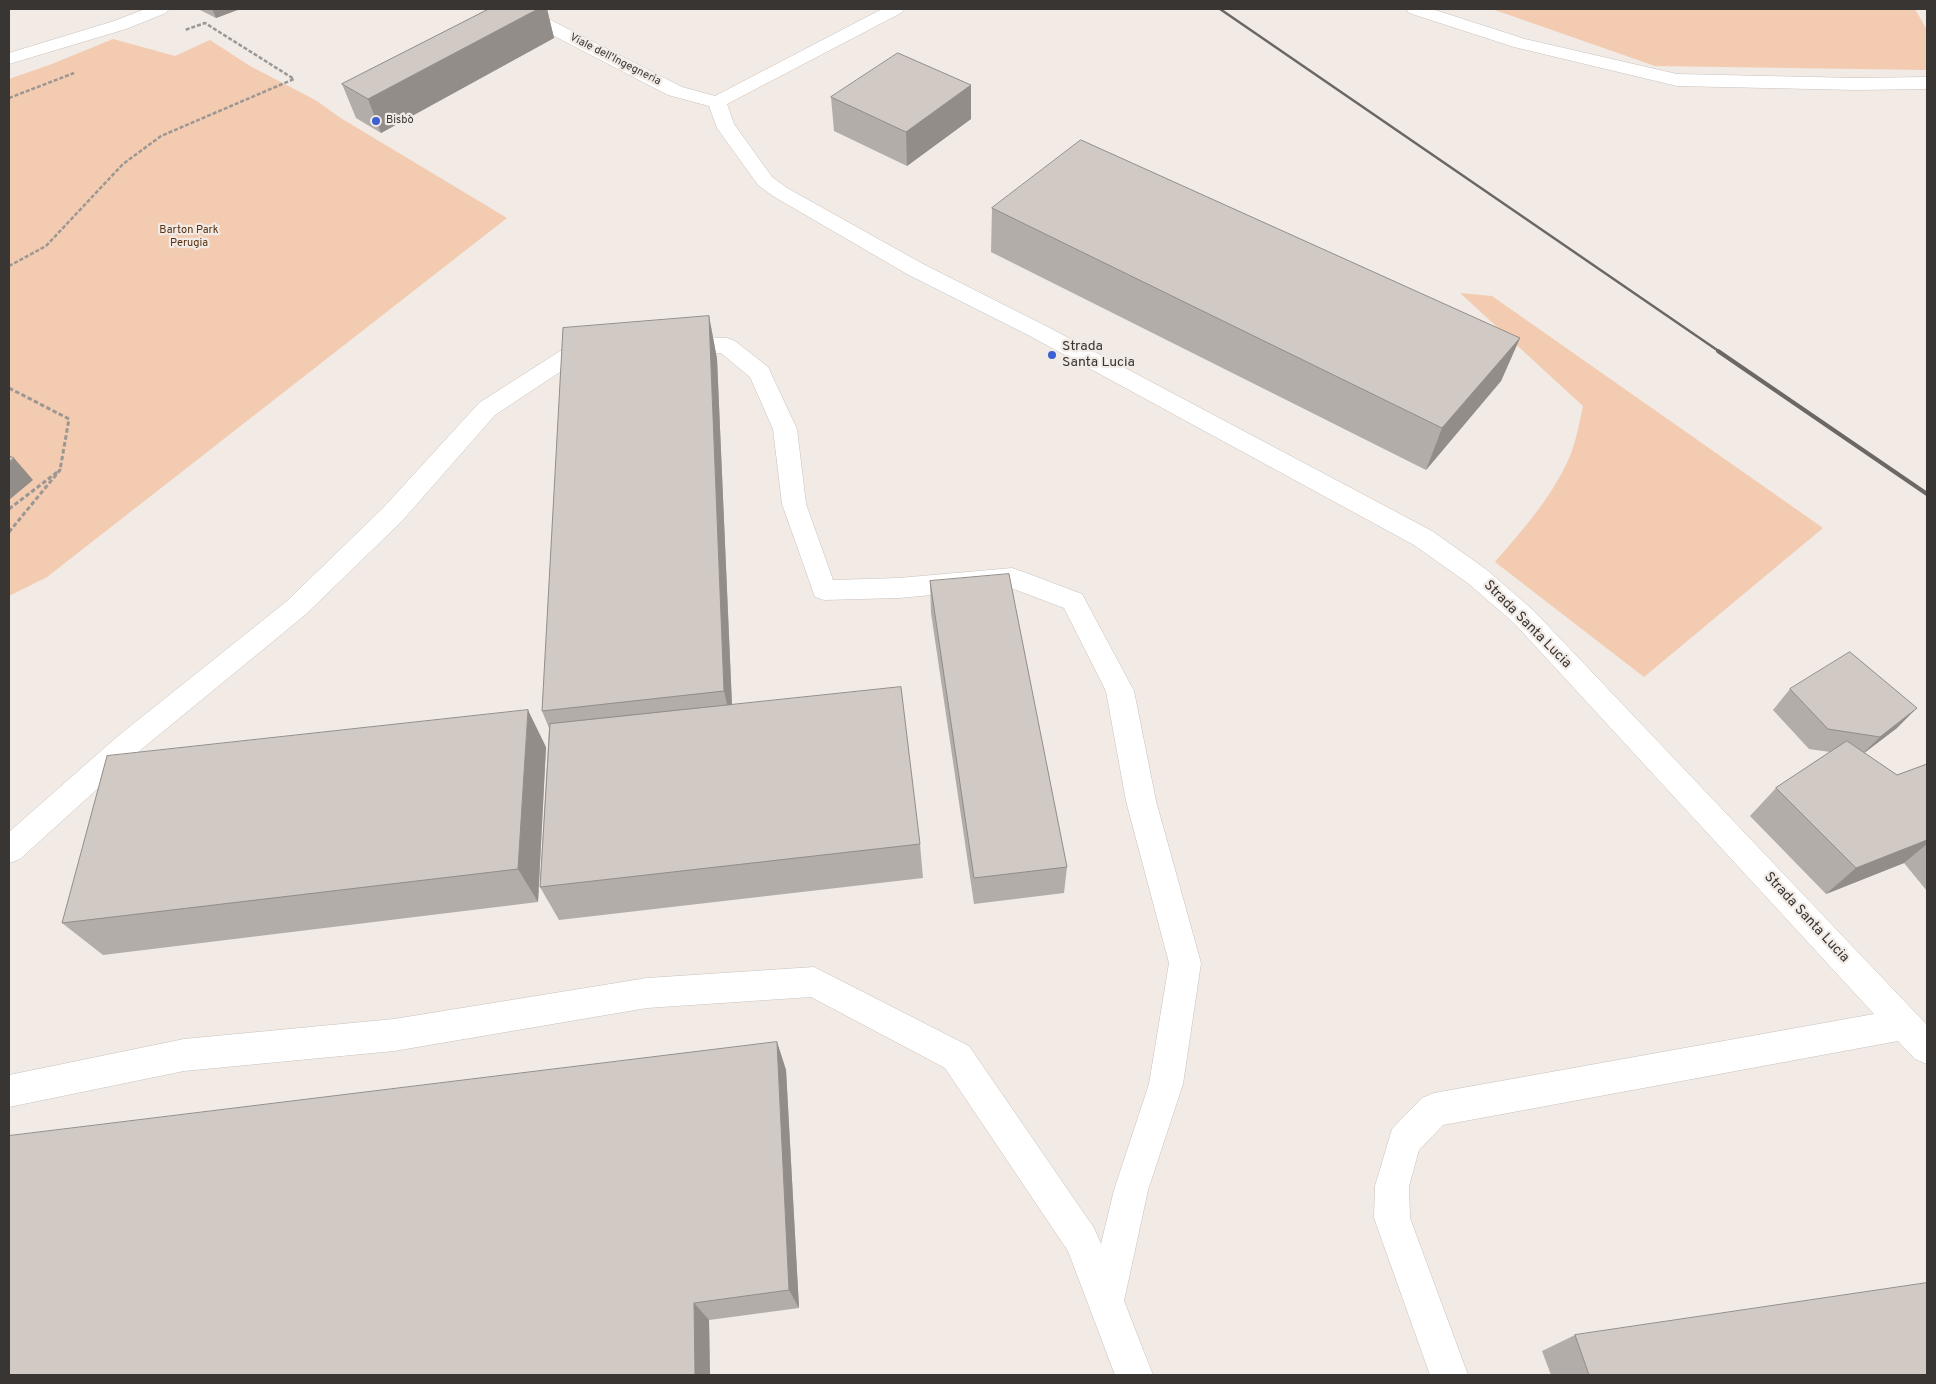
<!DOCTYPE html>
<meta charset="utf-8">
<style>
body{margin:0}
#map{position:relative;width:1936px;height:1384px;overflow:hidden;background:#f1eae5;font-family:Overpass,sans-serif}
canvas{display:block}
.frame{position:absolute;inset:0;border:10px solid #383533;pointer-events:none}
</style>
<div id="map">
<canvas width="1936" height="1384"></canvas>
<div class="frame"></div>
</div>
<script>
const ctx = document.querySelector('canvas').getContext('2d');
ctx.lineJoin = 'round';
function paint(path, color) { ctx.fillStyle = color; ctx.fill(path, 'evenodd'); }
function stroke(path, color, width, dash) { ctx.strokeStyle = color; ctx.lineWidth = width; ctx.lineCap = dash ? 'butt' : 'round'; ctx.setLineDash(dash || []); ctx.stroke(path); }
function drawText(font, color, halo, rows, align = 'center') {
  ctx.font = font + ' Overpass,sans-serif'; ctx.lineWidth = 4.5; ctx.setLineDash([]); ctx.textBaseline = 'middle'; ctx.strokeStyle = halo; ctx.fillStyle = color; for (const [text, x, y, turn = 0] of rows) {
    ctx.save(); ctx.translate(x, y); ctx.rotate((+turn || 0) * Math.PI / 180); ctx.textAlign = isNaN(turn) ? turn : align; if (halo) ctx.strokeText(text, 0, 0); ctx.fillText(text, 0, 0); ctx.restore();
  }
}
const green = new Path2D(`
 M1492 9H1915L1927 30V70L1655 66Z
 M113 39 175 56 210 40 250 66 317 101 339 117 507 218 47 577 9 596V79L52 64Z
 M1460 293 1492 296 1823 528 1644 677 1495 562C1525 527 1555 494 1572 451 1577 436 1580 420 1583 406Z`);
const pathFar1 = new Path2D(`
 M9 98 74 73
 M9 266 46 246 123 164 161 136 294 79 205 23 185 30`);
const path = new Path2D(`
 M9 388 69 419 60 470
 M9 509 60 470 9 532`);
const minor = new Path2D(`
 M145 9H169L166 13 126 29 9 64V53L114 21Z
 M507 9H529L682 87 715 96 882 9H904L901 13 727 104 734 124 772 177 787 188 923 264 1046 326 1432 531 1487 570 1533 610 1927 1025V1064L1915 1059 1898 1041 1443 1125 1419 1150 1409 1186 1410 1218 1468 1375H1430L1374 1218 1375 1186 1392 1129 1422 1098 1434 1093 1874 1014 1515 624 1469 584 1414 545 1030 336 907 274 773 196 758 185 717 128 709 106 668 95 510 13Z
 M1406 9H1432L1525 39 1677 74 1856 78 1927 77V89L1856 90 1677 86 1514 47 1409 13Z
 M676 336 727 338 735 341 768 367 797 429 806 504 833 580 899 578 1012 568 1021 571 1082 594 1134 691 1156 801 1201 963 1183 1084 1148 1190 1124 1301 1153 1375H1115L1068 1251 945 1068 811 997 647 1008 394 1051 184 1071 9 1107V1075L184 1039 394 1019 647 978 814 967 969 1046 1094 1228 1101 1244 1114 1190 1149 1084 1169 963 1126 801 1106 691 1064 608 1011 588 899 598 824 600 815 597 782 504 773 429 750 377 721 353 676 352 668 349 665 344 668 339Z
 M597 342 605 345 608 350 605 355 575 362 495 415 402 521 305 615 138 752 20 859 9 863V832L118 736 287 601 384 507 479 403 560 351Z`);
const railFar1 = new Path2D(`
 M1220 9 1720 352`);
const rail = new Path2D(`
 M1718 351 1927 494`);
const wall = new Path2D(`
 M198 9H240L216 18Z
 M489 9H547L554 38 381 133 356 118 342 84Z
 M971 85V119L907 166 834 131 831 97Z
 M992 208 1520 338 1501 381 1426 470 991 252Z
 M709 316 717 359 732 705 920 844 923 878 559 920 540 887 549 728 542 711Z
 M930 581 1067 867 1064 893 974 904 931 613Z
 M1790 689 1897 728 1864 753 1897 775 1927 764V891L1904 863 1826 894 1750 816 1776 788 1830 752 1809 749 1773 710Z
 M546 747 538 902 103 955 62 923Z
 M777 1042 786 1070 799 1308 709 1320 710 1375H9Z
 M1575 1335 1927 1375H1551L1542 1351Z`);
const shadedWall = new Path2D(`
 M212 9H240L216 18Z
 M538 9H547L554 38 381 133 368 99Z
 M971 85V119L907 166 906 132Z
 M709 316 717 359 733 729 724 691Z
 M1520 338 1501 381 1426 470 1442 428Z
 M14 458 33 480 9 500V462Z
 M1917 708 1897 728 1859 757 1880 737Z
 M528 710 546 747 538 902 518 869Z
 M1927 840V844L1904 863 1826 894 1856 868Z
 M777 1042 786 1070 799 1308 789 1290Z
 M694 1303 709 1320 710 1375H695Z`);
const building = new Path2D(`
 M489 9H538L368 99 342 84Z
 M898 53 971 85 906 132 831 97Z
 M1081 140 1520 338 1442 428 992 208Z
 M709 316 724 691 542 711 563 328Z
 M9 456 14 458 9 462Z
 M1009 574 1067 867 974 878 930 581Z
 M1850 652 1917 708 1880 737 1828 729 1790 689Z
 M901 687 920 844 540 887 550 724Z
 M528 710 518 869 62 923 107 756Z
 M1847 741 1897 775 1927 764V840L1856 868 1776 788Z
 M777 1042 789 1290 694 1303 695 1375H9V1136Z
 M1927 1283V1375H1589L1575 1335Z`);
const markers = [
 [376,121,5,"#3c60d2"],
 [1052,355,5,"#3c60d2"]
];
const farStreetnames = [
 ["Viale dell'Ingegneria",615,60,27]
];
const farPoinames = [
 ["Bisbò",386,121]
];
const farParknames = [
 ["Barton Park",189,231],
 ["Perugia",189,244]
];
const poiNames = [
 ["Strada",1062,347],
 ["Santa Lucia",1062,363]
];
const streetNames = [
 ["Strada Santa Lucia",1527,625,45],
 ["Strada Santa Lucia",1806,918,47]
];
paint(green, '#f2cbb1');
stroke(minor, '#c8c1bc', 1);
stroke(pathFar1, '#9c9793', 2.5, [4, 2]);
stroke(path, '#9c9793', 3, [4.5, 2.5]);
paint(minor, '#fff');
stroke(railFar1, '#6b6764', 2.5);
stroke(rail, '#6b6764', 4);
paint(wall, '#b3ada9');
paint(shadedWall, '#928d89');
paint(building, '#d0c9c4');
stroke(building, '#928d89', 1);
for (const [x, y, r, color] of markers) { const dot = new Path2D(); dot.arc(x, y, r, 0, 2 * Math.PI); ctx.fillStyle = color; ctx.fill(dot); stroke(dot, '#f1eae5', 2); }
drawText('11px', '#383533', '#f1eae5', farStreetnames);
drawText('11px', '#383533', '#f1eae5', farPoinames, 'left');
drawText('11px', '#583111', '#f1eae5', farParknames);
drawText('14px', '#383533', '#f1eae5', poiNames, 'left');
drawText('14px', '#383533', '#f1eae5', streetNames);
</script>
